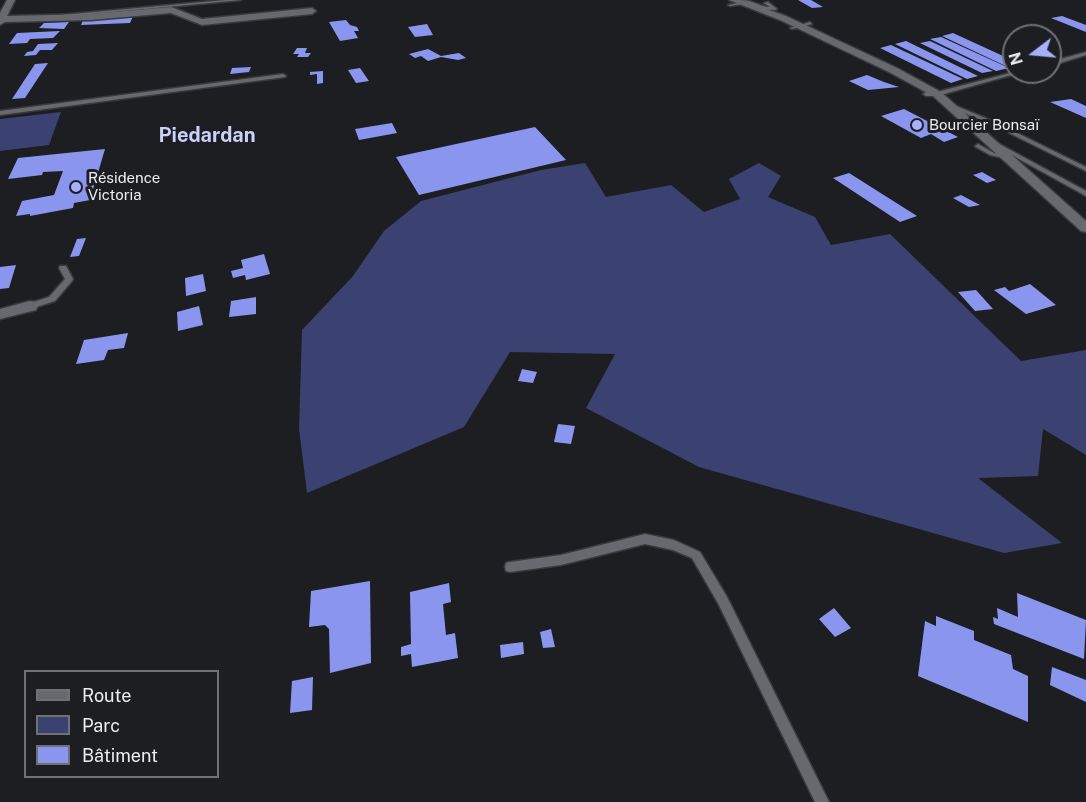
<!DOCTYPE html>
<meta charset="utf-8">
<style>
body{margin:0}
#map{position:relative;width:1086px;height:802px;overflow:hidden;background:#1d1e22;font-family:"Public Sans",sans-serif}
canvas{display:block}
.legend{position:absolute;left:24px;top:670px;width:195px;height:108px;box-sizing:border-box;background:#1d1e22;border:2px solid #707174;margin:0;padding:8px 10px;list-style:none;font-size:18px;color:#ecedf0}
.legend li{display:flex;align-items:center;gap:12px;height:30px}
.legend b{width:30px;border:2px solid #707174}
.north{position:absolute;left:1002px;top:24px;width:60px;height:60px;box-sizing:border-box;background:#1d1e22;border:2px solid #707174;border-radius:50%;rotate:254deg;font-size:16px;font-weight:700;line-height:24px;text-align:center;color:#ecedf0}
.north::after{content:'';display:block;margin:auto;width:21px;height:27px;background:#a5b1fc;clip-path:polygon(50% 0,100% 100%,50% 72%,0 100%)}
</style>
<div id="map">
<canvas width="1086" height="802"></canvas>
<ul class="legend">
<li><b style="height:8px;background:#68696e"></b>Route</li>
<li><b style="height:16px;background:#3b4171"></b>Parc</li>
<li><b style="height:16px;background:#8a96ee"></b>Bâtiment</li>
</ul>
<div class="north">N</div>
</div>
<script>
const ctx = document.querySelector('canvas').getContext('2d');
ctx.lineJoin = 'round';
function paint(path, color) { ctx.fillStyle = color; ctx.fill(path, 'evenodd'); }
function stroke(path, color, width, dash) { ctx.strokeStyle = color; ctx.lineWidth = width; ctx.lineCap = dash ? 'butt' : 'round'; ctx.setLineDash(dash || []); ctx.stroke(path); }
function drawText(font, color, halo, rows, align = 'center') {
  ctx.font = font + ' "Public Sans",sans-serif'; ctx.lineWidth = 6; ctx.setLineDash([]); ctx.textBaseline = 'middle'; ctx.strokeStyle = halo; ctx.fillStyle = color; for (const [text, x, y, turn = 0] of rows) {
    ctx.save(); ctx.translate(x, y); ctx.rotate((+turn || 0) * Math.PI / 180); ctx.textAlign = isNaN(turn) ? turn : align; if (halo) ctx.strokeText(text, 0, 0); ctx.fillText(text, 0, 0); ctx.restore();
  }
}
const green = new Path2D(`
 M61 112 49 145 0 151V119Z
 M585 163 606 197 671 185 704 212 740 199 729 179 759 163 781 176 768 197 815 217 831 245 890 234 1021 361 1086 350V455L1043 429 1038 476 978 478 1062 543 1004 553 699 467 586 408 615 354 510 352 464 427 307 493 299 429 302 330 353 276 384 231 421 201 541 170Z`);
const building = new Path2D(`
 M798 0H811L823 7 812 8Z
 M133 16 130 23 81 25 83 20Z
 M1062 16 1086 25V32L1051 18Z
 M346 20 350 25 357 27 359 31H354L358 38 340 41 329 22Z
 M69 22 64 29 39 28 44 23Z
 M427 24 433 35 415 37 408 27Z
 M60 31 53 38 30 39 27 43 9 44 17 33Z
 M953 33 1014 61V67L1010 68 942 36Z
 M941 37 1009 68 996 71 930 39Z
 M906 41 978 76 967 79 895 44Z
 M930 41 993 71 982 73 920 43Z
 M58 43 52 50H40L36 55 24 56 27 52 33 51 38 44Z
 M891 45 963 79 951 83 880 48Z
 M297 48H307L305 53H311L308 57H297L299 54H293Z
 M428 49 441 56 459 53 466 58 458 60 441 57 428 61 421 56 415 58 409 54Z
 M48 63 25 98 12 99 35 64Z
 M251 67 249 72 230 74 232 68Z
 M360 68 369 81 356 83 348 70Z
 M323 71V83L317 84V74L310 75V72Z
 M867 75 884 82 899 87 868 90 849 81Z
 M1071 99 1086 106V118L1050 102Z
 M904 109 958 137 944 142 931 134 921 138 881 116Z
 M392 123 397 133 359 140 355 129Z
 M535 127 566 160 419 195 396 157Z
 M105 149 90 200 74 203 73 208 30 216V214L16 216 22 201 54 195 63 171 43 172 42 175 8 179 18 158Z
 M982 172 996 180 987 183 973 175Z
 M849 173 917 216 900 222 833 178Z
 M961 195 980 205 969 207 953 198Z
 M86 238 79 256 70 257 77 239Z
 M264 254 270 274 246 280 245 275 233 278 231 271 243 268 241 260Z
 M16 265 9 288 0 289V267Z
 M203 274 206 291 186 296 185 278Z
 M1030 284 1056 305 1026 314 994 290 1005 287 1009 291Z
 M976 290 993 309 975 311 958 292Z
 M256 297V314L229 317 231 301Z
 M199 306 203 325 178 331 177 312Z
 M128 333 124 348 108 350 104 360 76 364 84 340Z
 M522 369 537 372 533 383 518 381Z
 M558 424 575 426 571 444 554 442Z
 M370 581 371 663 330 673 329 629 325 625 309 627 311 591Z
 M449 583 451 602 443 604 446 635 455 633 458 658 412 667 411 654 401 656V647L411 644 410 592Z
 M1017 593 1086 620 1084 659 994 624 993 617 998 619 997 608 1018 617Z
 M834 608 851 628 835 637 819 619Z
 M936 616 974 631V640L1011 655 1013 669 1028 676V722L918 676 925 621 936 626Z
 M551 629 555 647 543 648 540 632Z
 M523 642 524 654 501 658 500 645Z
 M1052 667 1086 680V702L1050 685Z
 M313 677 312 710 290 713 292 681Z`);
const lane = new Path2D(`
 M225 0H241L50 18 48 17 50 16Z
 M742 0C752 0 760 7 770 7L764 3 768 2 777 9 775 10 753 9V7H756Z
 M742 2 744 4 730 6 728 5Z
 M810 22 812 24 792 29 790 28Z
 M1086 52V55L1050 66V62Z
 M1014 72H1022L937 96H926L923 94 926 92H937Z
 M283 74 286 76 285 77 0 115V111Z
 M949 103 995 122 1086 167V171L991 124 947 106 946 105Z
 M992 140 1086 191V196L990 143V141Z
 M978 144 994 153 1011 157 1008 159 990 155 976 147 975 146Z
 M60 266H66L73 279 72 281 55 301 30 309 27 308 26 306 27 304 49 297 65 279 59 268Z
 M645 534 674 540 700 552 727 597 829 802H815L719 605 692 558 673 550 645 544 561 565 510 572 506 571 505 567 506 563 510 562 561 555Z`);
const street = new Path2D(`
 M7 0H15L7 16 91 14 171 7 202 19 312 8 316 11 312 14 202 25 171 13 91 20 5 22 0 25V13Z
 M729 0H741L786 16 897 68 941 92 1086 221V232L1081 231 933 96 889 72 780 20Z
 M30 301 36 302 38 306 36 310 0 319V309Z`);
const markers = [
 [917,125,6,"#a5b1fc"],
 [76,187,6,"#a5b1fc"]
];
const farPoinames = [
 ["Bourcier Bonsaï",929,125],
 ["Résidence",88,178],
 ["Victoria",88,195]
];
const farDistrictnames = [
 ["Piedardan",207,136]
];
paint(green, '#3b4171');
paint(building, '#8a96ee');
stroke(lane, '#393a3e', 3);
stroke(street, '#393a3e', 3);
paint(lane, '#68696e');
paint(street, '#68696e');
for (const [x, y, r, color] of markers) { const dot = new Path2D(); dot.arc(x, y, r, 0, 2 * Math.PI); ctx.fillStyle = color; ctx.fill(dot); stroke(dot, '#1d1e22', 2); }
drawText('15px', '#ecedf0', '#1d1e22', farPoinames, 'left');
drawText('bold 20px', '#c9d1fc', '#1d1e22', farDistrictnames);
</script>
